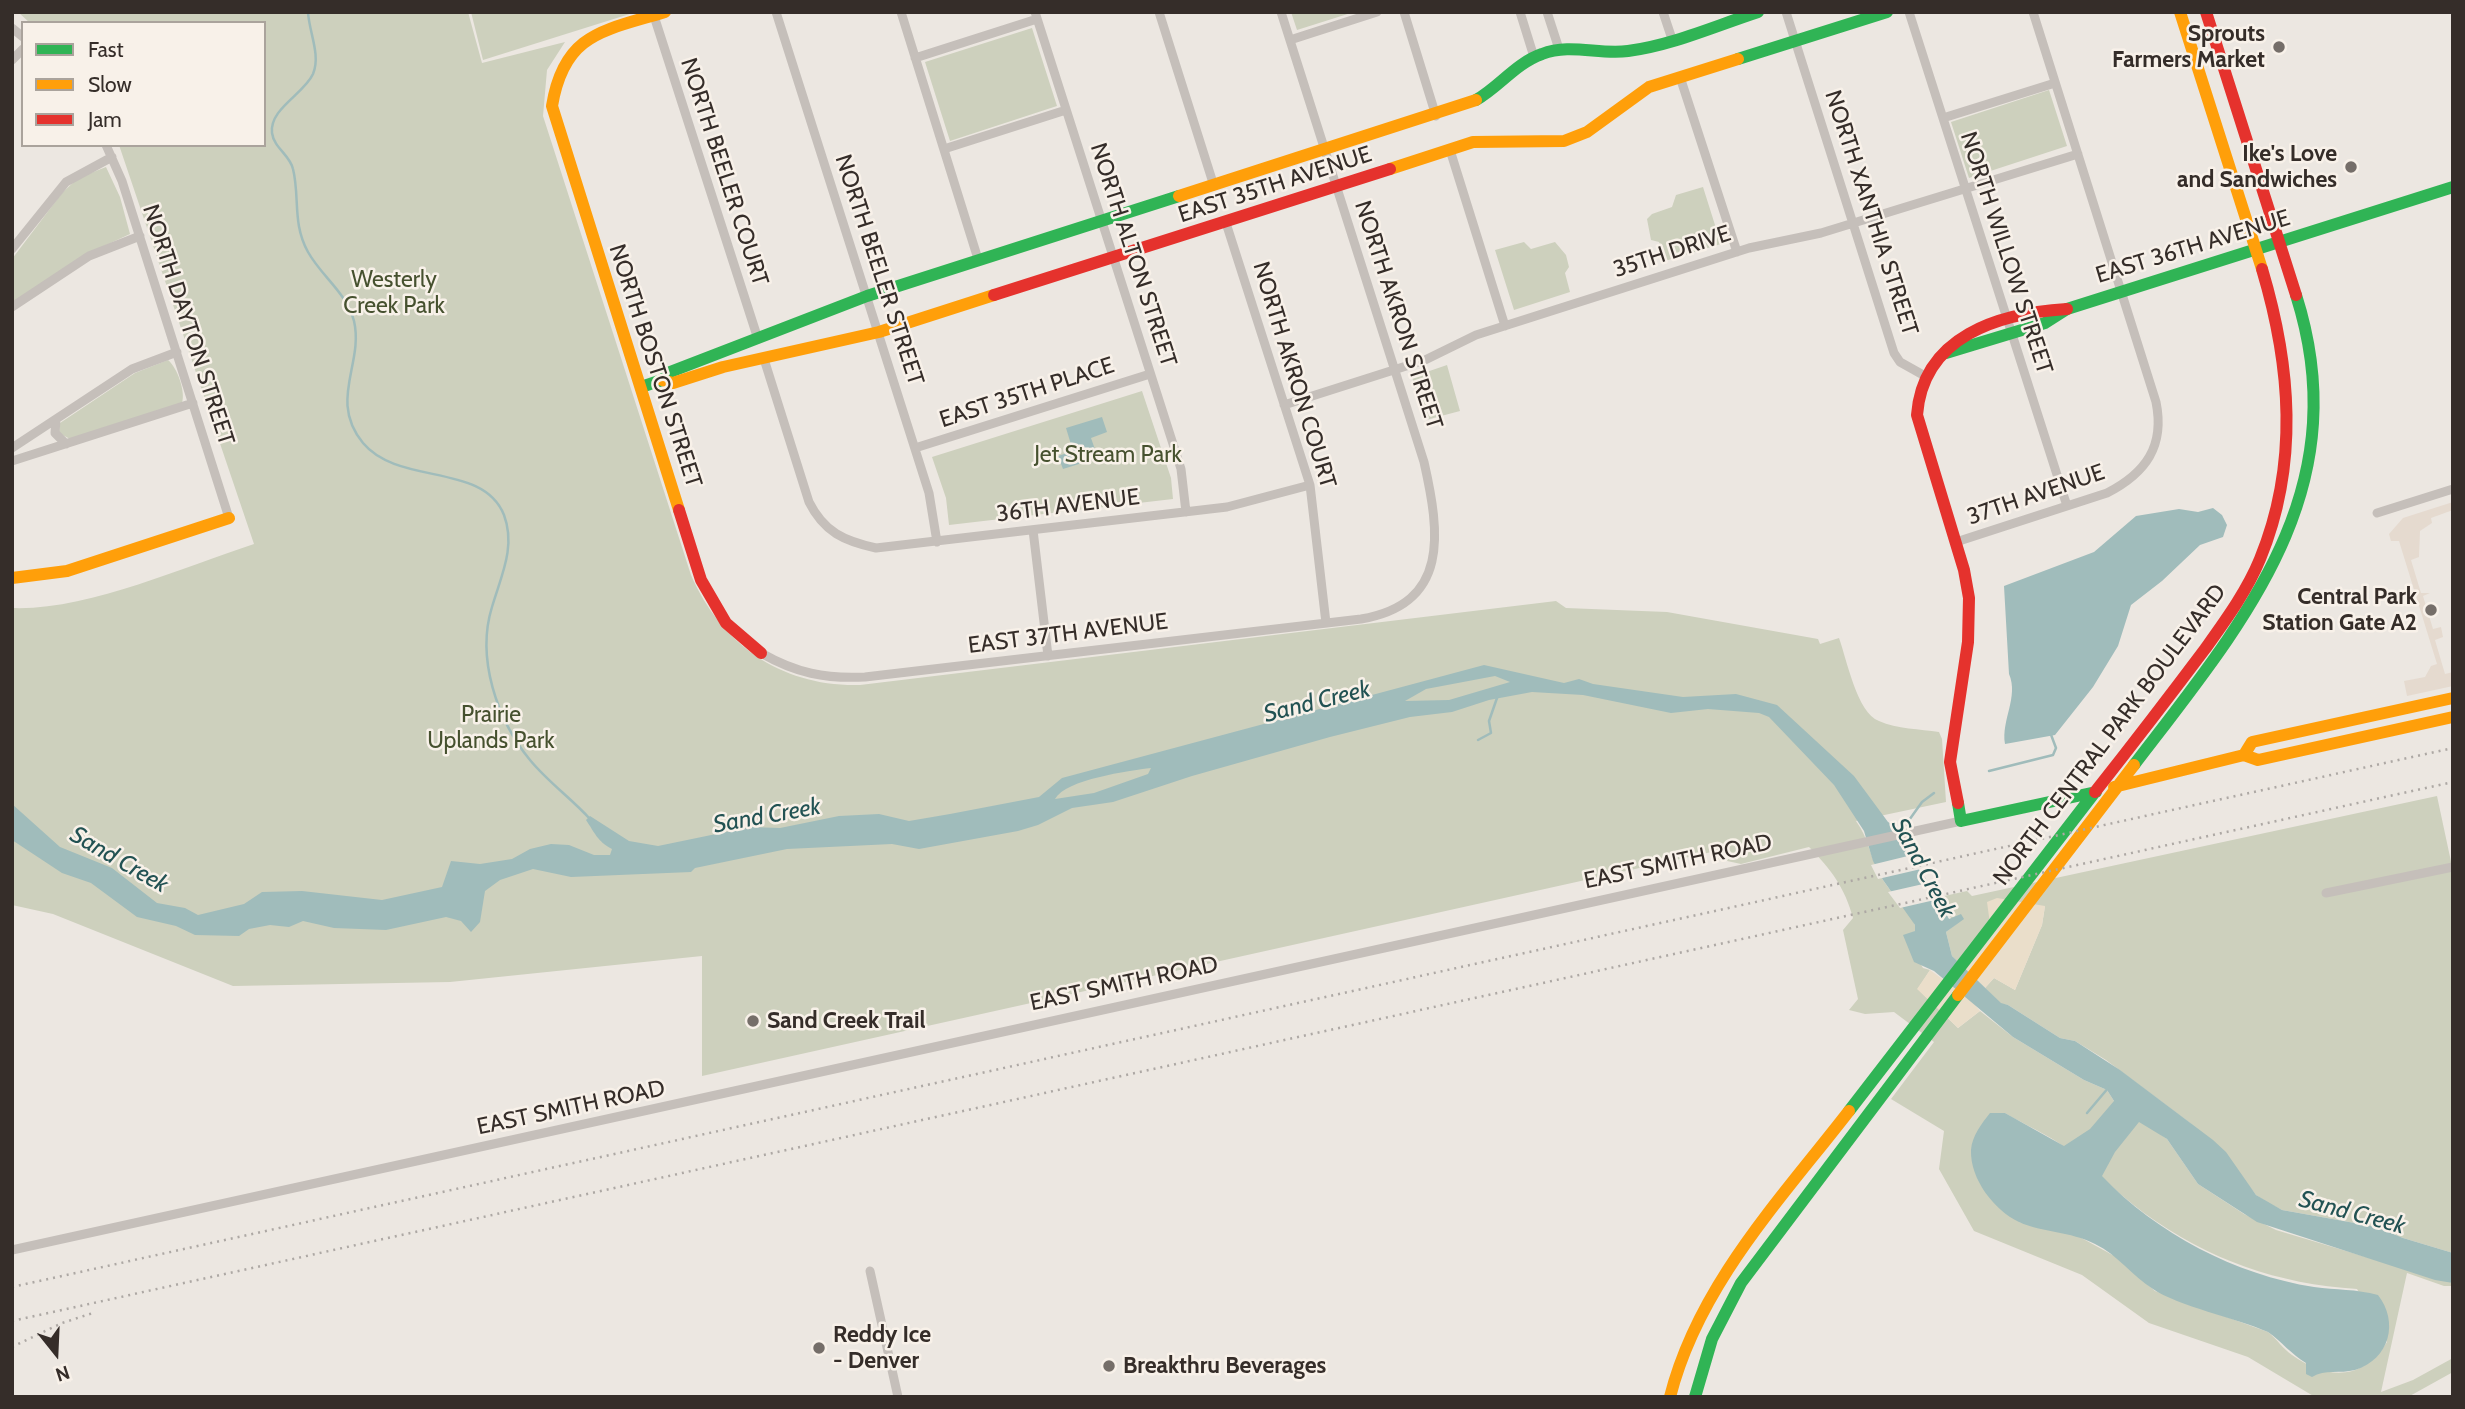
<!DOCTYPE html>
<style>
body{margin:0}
#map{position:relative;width:2465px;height:1409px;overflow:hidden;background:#ece7e1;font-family:Cabin,sans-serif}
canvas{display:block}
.frame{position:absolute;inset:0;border:14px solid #352d29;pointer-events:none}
.legend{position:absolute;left:21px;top:21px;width:245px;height:126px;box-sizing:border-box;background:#f8f1e9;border:2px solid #aaa39c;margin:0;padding:9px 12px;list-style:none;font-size:21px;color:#352d29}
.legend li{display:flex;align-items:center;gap:14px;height:35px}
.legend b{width:35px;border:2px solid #aaa39c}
.north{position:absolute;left:21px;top:1318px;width:70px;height:70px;-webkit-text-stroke:5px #f8f1e9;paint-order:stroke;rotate:162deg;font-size:19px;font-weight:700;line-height:28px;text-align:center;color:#352d29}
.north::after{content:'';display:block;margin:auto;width:24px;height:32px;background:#352d29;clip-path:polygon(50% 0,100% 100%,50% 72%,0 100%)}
</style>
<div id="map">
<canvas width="2465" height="1409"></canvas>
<div class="frame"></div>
<ul class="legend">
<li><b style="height:9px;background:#30b455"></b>Fast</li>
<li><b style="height:9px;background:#ff9f0a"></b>Slow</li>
<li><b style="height:9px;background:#e5322d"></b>Jam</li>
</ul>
<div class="north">N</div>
</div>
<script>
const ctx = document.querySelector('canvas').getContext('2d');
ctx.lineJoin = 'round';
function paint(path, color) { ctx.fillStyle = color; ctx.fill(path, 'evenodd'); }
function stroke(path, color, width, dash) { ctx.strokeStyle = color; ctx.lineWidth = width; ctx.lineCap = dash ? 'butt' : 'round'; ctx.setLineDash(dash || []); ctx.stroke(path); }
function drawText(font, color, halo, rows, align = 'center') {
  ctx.font = font + ' Cabin,sans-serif'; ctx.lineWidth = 5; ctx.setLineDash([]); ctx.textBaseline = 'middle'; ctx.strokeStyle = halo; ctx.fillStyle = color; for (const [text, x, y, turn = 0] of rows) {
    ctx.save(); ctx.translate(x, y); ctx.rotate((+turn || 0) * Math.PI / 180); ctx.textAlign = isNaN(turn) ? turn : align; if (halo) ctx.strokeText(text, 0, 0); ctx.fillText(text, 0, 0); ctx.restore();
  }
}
const green = new Path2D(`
 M18 12H468L482 63 565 42 547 70 543 116 691 575C722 646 783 687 860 685L1556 601 1566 608 1667 612 1818 639 1820 644 1839 638C1847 660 1857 713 1879 721 1897 729 1920 729 1939 732L1942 739 1946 802 1856 821C1869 838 1871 862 1883 880 1893 896 1908 908 1915 925L1916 931 1904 936 1923 968 1930 970 1918 989 1958 1028 1980 1011 2013 1037 2084 1080 2107 1090 2114 1101 2167 1139 2198 1184 2244 1214 2276 1230 2453 1283V1286H2444L2407 1273 2381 1392 2413 1380 2453 1358V1372L2408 1397H2315L2248 1357 2149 1323 2082 1275 1974 1231 1939 1169 1944 1131 1891 1099 1934 1042 1894 1012 1865 1014 1849 1010 1858 999 1843 930 1853 918C1845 888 1831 869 1809 847L1741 864 1718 859 1716 851 702 1076V956L450 982 233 986 53 914 12 905V608C86 611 183 567 254 544L119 145H264V23H30ZM2005 1113C2025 1125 2047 1134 2066 1148 2093 1168 2117 1193 2144 1213 2209 1260 2278 1284 2357 1289L2387 1342C2363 1381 2327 1380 2292 1355 2283 1349 2277 1339 2268 1332L2155 1291 2118 1258 2076 1235 2019 1222Z
 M471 12H636L483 60Z
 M1291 12H1354L1297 30Z
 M1032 28 1057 106 950 141 925 62Z
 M2049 90 2067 146 1969 178 1951 122Z
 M106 167 120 197 130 234 89 253 12 304V259L62 193 78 178Z
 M1703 187 1721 244 1665 261 1659 242 1651 240 1647 219 1652 214 1672 207 1676 195Z
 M1524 242 1531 249 1555 242 1566 255 1569 267 1565 273 1570 292 1514 310 1495 250Z
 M168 360C177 367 186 392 182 403L70 439 59 433 60 423 135 373Z
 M1447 365 1460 411 1426 420 1412 377Z
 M1142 391 1171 478 1173 499 949 525 946 498 932 457Z
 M2437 796 2453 871V1253L2403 1238 2377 1227 2282 1210 2268 1203 2256 1195 2236 1169 2190 1123 2106 1060 2075 1041 2060 1038 2008 1005 2001 1004 1985 988 1994 978 2015 990 2042 925 2045 906 1990 924 1959 963 1952 956 1946 932 1956 924 1935 898 1967 891 1972 896Z`);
const sand = new Path2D(`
 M1997 898 2045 906 2042 925 2015 990 1994 978 1985 988 1959 963 1990 924 1987 902Z
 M1930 970 1970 999 1980 1011 1958 1028 1917 989Z`);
const plaza = new Path2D(`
 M2453 502V510L2431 518 2432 523 2420 531 2419 557 2411 560 2421 593H2430L2423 596 2433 629 2441 627 2443 637 2435 640 2445 674 2453 672V686L2407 696 2404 681 2425 677 2431 666 2437 664 2399 541H2391L2389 534 2403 518Z`);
const water = new Path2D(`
 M1102 417 1107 432 1091 438 1098 458 1063 469 1058 456 1073 451 1066 428Z
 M2213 508 2222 515 2227 525 2223 537 2200 545 2162 581 2131 605 2118 646 2093 687 2055 735 2005 744C2001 720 2019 697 2009 674L2004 586 2094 552 2136 516 2179 509 2198 512Z
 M1484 665 1564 683 1579 679 1593 684 1683 697 1736 694 1777 705 1854 776 1888 822 1906 832C1905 861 1917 863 1930 885 1936 896 1943 908 1949 919L1961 914 1964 919 1946 932 1952 956 2001 1003 2008 1005 2060 1038 2075 1041 2120 1070 2213 1140 2226 1152 2256 1195 2282 1210 2377 1227 2403 1238 2453 1253V1283L2435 1280 2257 1222 2198 1184 2167 1139 2139 1122 2115 1152 2102 1176C2156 1233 2236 1275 2314 1287 2336 1290 2356 1289 2378 1295 2399 1322 2390 1359 2355 1370 2340 1374 2325 1369 2312 1377L2306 1374V1363C2291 1354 2282 1342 2268 1332 2236 1318 2178 1306 2153 1289 2132 1276 2118 1255 2095 1244 2070 1231 2043 1233 2019 1222 1994 1210 1970 1179 1971 1150 1972 1136 1982 1123 1990 1113H2005L2064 1146 2090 1129 2114 1101 2107 1090 2084 1080 2013 1037 1934 971 1914 962 1903 935 1915 931V925L1883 880 1873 861 1864 831 1834 785 1769 717 1759 713 1708 709 1671 713 1583 695 1532 692 1489 700 1452 712 1410 717 1330 737 1192 776 1113 802 1072 808 1038 825 1018 831 919 849 892 844 787 849 695 868 691 872 571 877 533 869 500 880 485 891 480 922 471 932 461 921 446 917 386 930 334 928 303 921 289 927 270 925 249 929 239 936 195 935 176 926 137 917 91 883 62 873 12 840V804L60 847 112 868 157 903 185 908 198 915 244 904 262 892 302 891 382 900 442 887 451 861 480 864 512 859 530 849 551 844 569 845 594 855H610L612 849C597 841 595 833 586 820L590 816 629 841 658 846 750 827 780 828 839 816 879 814 909 821 950 814 1039 797 1062 778ZM1495 676 1510 682 1449 700 1405 701 1426 689ZM1151 768 1148 774 1094 793 1055 799C1066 779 1129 771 1151 768Z`);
const pier = new Path2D(`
 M1912 855 1921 869 1878 879 1871 865Z
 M1932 882 1939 899 1900 908 1888 892Z`);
const stream = new Path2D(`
 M308 12C309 32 321 55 313 74 304 94 269 109 272 133 274 148 290 155 293 169 300 197 292 223 308 252 322 277 346 292 354 321 364 364 328 400 363 443 399 486 483 462 504 515 516 547 501 576 492 607 476 658 497 720 530 760 548 782 572 799 590 819
 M1478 740 1491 733 1489 721 1497 698
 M1989 771 2053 755 2056 748 2050 732
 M1902 830 1922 802 1934 793
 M2087 1113 2109 1087`);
const street = new Path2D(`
 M776 12 929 493 937 542
 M901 12 978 259
 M1035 12 1181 469 1186 512
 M1159 12 1214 186
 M1404 12 1436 116
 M1520 12 1534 57
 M1547 12 1559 49
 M1663 12 1672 39
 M1786 12 1894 353 1900 362 1925 376
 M1909 12 2067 506
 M654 16 758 339
 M12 28 23 37
 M1290 40 1377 12
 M915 58 1037 19
 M12 60 23 49
 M1680 77 1737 252
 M1943 118 2055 83
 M106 145 122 181 229 518
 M944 149 1066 110
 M1450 150 1505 326
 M1226 223 1310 485 1326 623
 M12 249 66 182 112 157
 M12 307 89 256 140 236
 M764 359 809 502C824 532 844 541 876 548L1227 507 1310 485
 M1284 405 1425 360 1476 335 1749 248 1821 233 2078 154
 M56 420 55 433 66 444
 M12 448 132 369 177 352
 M915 448 1150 374
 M12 461 193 403
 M2377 513 2453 489
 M1033 530 1048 656
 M1956 542 2107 493C2146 473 2165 446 2156 402L2033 12
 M761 653C796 673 825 679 865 677L1361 619C1450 604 1440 533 1424 462L1281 12
 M2326 893 2453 867
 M12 1250 1961 821
 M870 1271 898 1397`);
const fast = new Path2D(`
 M1738 59 1887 12
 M1476 100C1499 87 1516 63 1542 54 1570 43 1599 55 1628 51 1673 45 1715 26 1758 12
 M1946 353 2045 323 2067 309 2453 187
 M641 387 662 380 670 372 867 296 1179 196
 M2134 765C2245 620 2358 490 2296 295
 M1958 803 1961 821 2096 792
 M1849 1111 2095 792
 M1695 1397 1712 1339 1741 1283 1958 995`);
const slow = new Path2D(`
 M665 12C603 31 564 33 552 106L679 510
 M2180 12 2262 269
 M1390 169 1473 142 1564 141 1587 132 1649 87 1738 59
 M1179 196 1476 100
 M662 380 673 383 723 367 879 332 994 295
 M12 578 67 571 229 518
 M2244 755 2252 742 2453 698
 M2114 787 2244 755 2258 760 2453 717
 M1958 995 2134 765
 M1670 1397C1698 1286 1780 1200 1849 1111`);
const jam = new Path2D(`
 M2206 12 2296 295
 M994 295 1390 169
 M679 510 701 580 726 623 761 653
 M2095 792C2132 745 2169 697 2205 649 2225 621 2247 591 2260 559 2299 464 2291 366 2262 269
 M1958 803 1950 762 1968 642 1969 598 1964 570 1917 415C1923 336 1999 313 2067 309`);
const rail = new Path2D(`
 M12 1287 2453 748
 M12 1321 2453 782
 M12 1347 62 1323 93 1313`);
const markers = [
 [2279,47,7,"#756e69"],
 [2351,167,7,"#756e69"],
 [2431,610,7,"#756e69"],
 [753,1021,7,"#756e69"],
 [819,1348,7,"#756e69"],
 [1109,1366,7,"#756e69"]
];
const poiNames = [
 ["Sprouts",2265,34],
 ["Farmers Market",2265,60],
 ["Ike's Love",2337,154],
 ["and Sandwiches",2337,180],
 ["Central Park",2417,597],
 ["Station Gate A2",2417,623],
 ["Sand Creek Trail",767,1021,"left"],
 ["Reddy Ice",833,1335,"left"],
 ["- Denver",833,1361,"left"],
 ["Breakthru Beverages",1123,1366,"left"]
];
const streetNames = [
 ["NORTH BEELER COURT",724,172,72],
 ["EAST 35TH AVENUE",1275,185,-18],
 ["NORTH XANTHIA STREET",1871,213,72],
 ["EAST 36TH AVENUE",2193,247,-17],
 ["35TH DRIVE",1672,252,-18],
 ["NORTH WILLOW STREET",2006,253,72],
 ["NORTH ALTON STREET",1133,255,72],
 ["NORTH BEELER STREET",879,270,72],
 ["NORTH AKRON STREET",1398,315,72],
 ["NORTH DAYTON STREET",188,325,72],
 ["NORTH BOSTON STREET",655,366,72],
 ["NORTH AKRON COURT",1294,375,73],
 ["EAST 35TH PLACE",1027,393,-18],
 ["37TH AVENUE",2036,495,-19],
 ["36TH AVENUE",1068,506,-7],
 ["EAST 37TH AVENUE",1068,634,-7],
 ["NORTH CENTRAL PARK BOULEVARD",2110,735,-53],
 ["EAST SMITH ROAD",1678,862,-12],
 ["EAST SMITH ROAD",1124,984,-12],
 ["EAST SMITH ROAD",571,1108,-12]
];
const parkNames = [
 ["Westerly",394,280],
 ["Creek Park",394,306],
 ["Jet Stream Park",1108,455],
 ["Prairie",491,715],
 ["Uplands Park",491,741]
];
const waterNames = [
 ["Sand Creek",1317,702,-14],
 ["Sand Creek",767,816,-10],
 ["Sand Creek",119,860,30],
 ["Sand Creek",1923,868,62],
 ["Sand Creek",2352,1213,15]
];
paint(green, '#cdd0bd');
paint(sand, '#eadeca');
paint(plaza, '#e5dacf');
paint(water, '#a0bcbb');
paint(pier, '#ece7e1');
stroke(stream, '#a0bcbb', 2.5);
stroke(street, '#c5bfba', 9);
stroke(fast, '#30b455', 12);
stroke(slow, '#ff9f0a', 12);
stroke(jam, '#e5322d', 12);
stroke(rail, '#ada8a4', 2.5, [2, 5]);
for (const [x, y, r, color] of markers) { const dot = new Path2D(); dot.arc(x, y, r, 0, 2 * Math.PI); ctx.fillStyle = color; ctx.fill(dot); stroke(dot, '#f8f1e9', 2.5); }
drawText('bold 23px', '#352d29', '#f8f1e9', poiNames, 'right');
drawText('23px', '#352d29', '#f8f1e9', streetNames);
drawText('23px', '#46512f', '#f8f1e9', parkNames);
drawText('italic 24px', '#225253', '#f8f1e9', waterNames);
</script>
